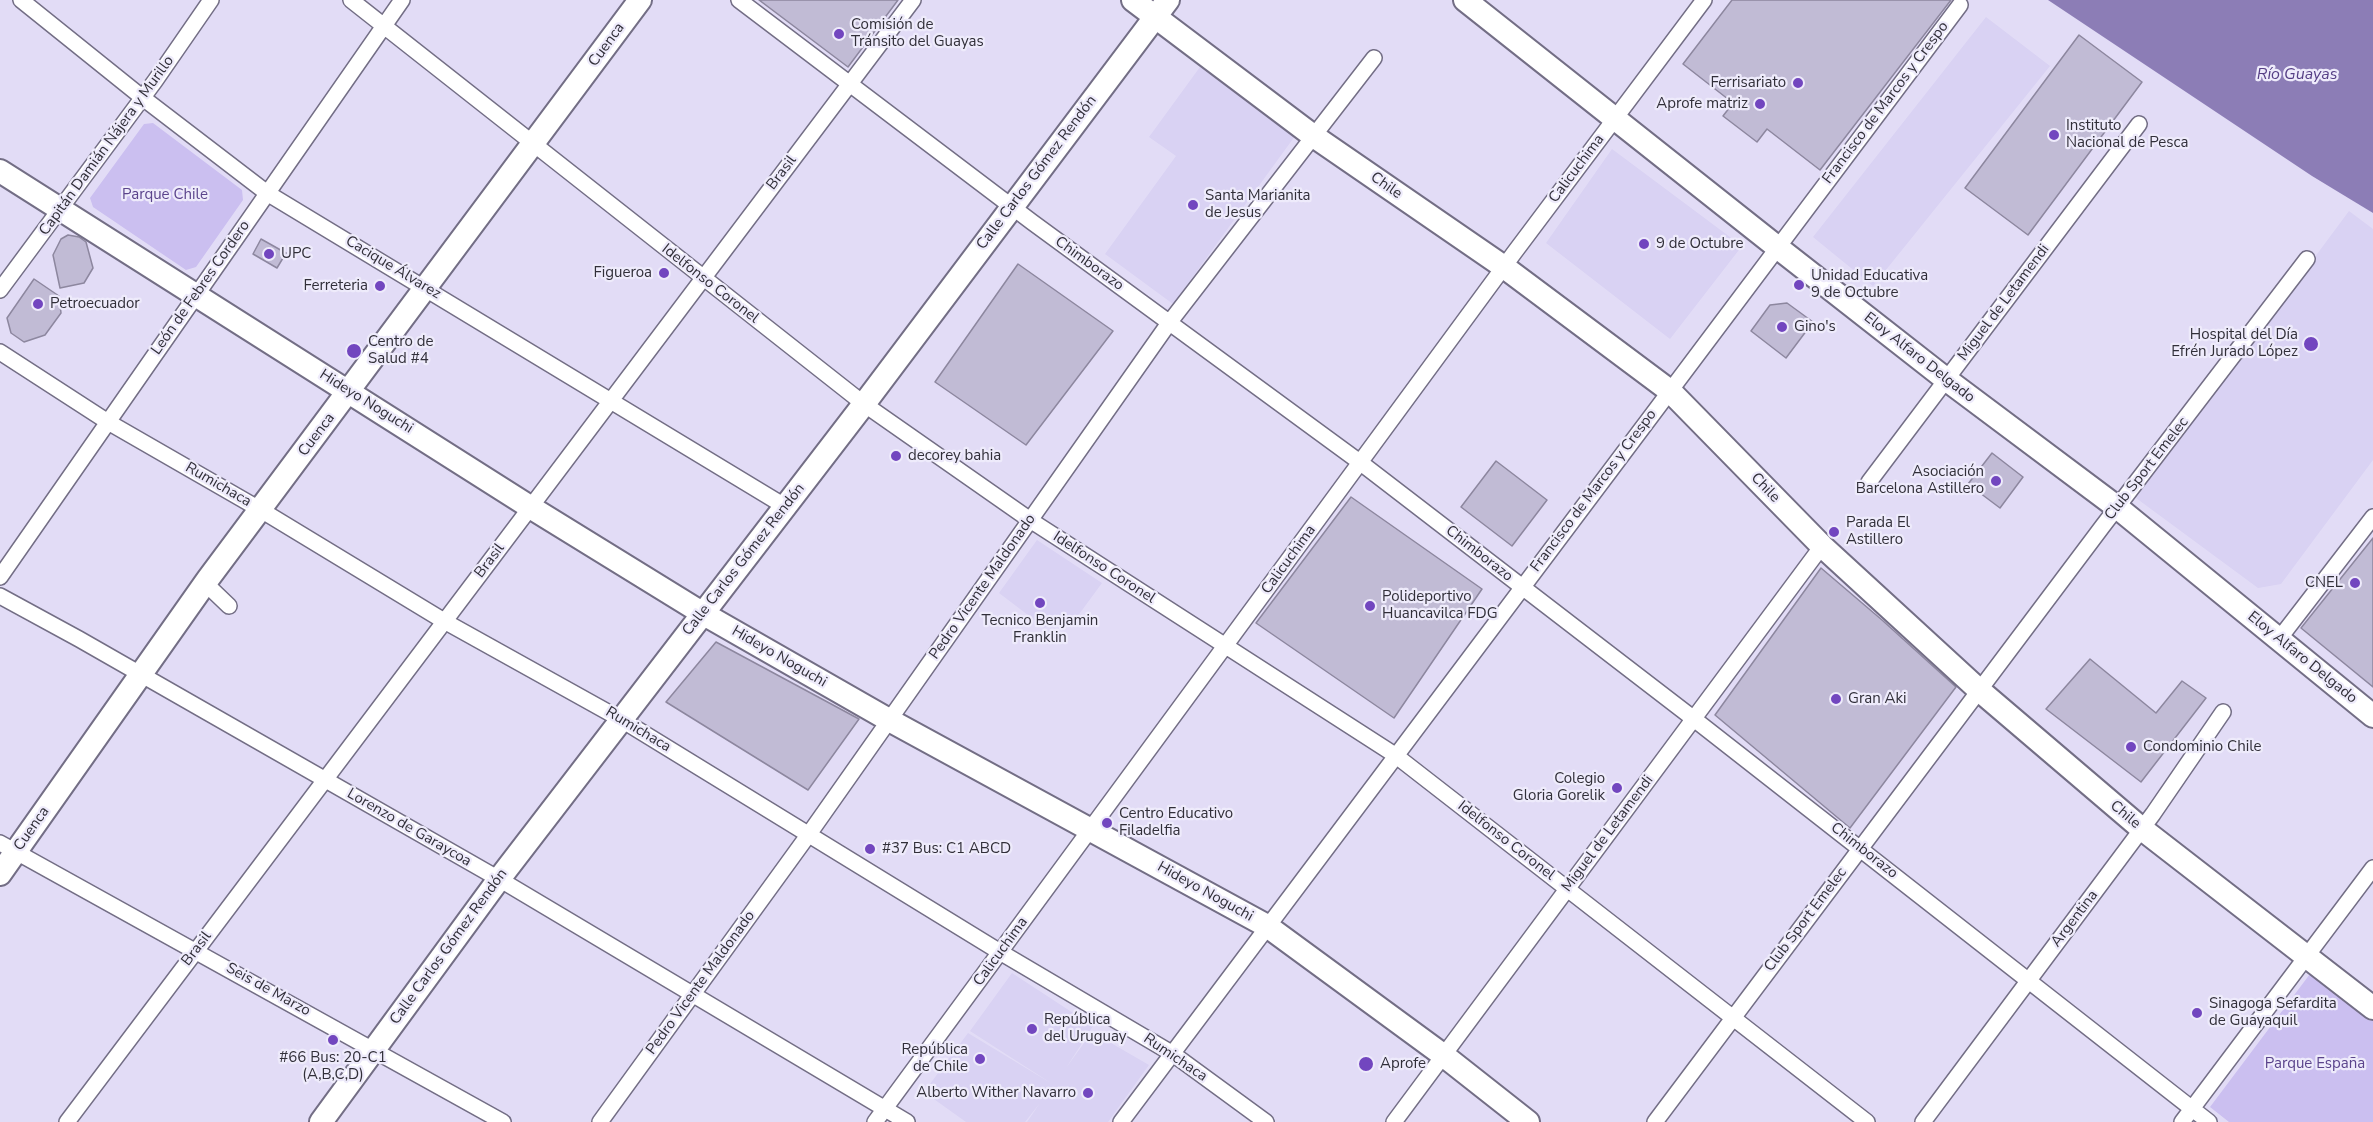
<!DOCTYPE html>
<meta charset="utf-8">
<style>
body{margin:0}
canvas{display:block;background:#e2dcf6}
</style>
<canvas width="2373" height="1122"></canvas>
<script>
const ctx = document.querySelector('canvas').getContext('2d');
ctx.lineJoin = 'round';
function paint(path, color) { ctx.fillStyle = color; ctx.fill(path, 'evenodd'); }
function stroke(path, color, width, dash) { ctx.strokeStyle = color; ctx.lineWidth = width; ctx.lineCap = dash ? 'butt' : 'round'; ctx.setLineDash(dash || []); ctx.stroke(path); }
function drawText(font, color, halo, rows, align = 'center') {
  ctx.font = font + ' "Nunito Sans",sans-serif'; ctx.lineWidth = 4.5; ctx.setLineDash([]); ctx.textBaseline = 'middle'; ctx.strokeStyle = halo; ctx.fillStyle = color; for (const [text, x, y, turn = 0] of rows) {
    ctx.save(); ctx.translate(x, y); ctx.rotate((+turn || 0) * Math.PI / 180); ctx.textAlign = isNaN(turn) ? turn : align; if (halo) ctx.strokeText(text, 0, 0); ctx.fillText(text, 0, 0); ctx.restore();
  }
}
const built = new Path2D(`
 M1986 17 2050 66 1873 286 1813 237Z
 M1200 67 1295 136 1173 304 1105 254 1176 156 1149 137Z
 M1612 149 1742 246 1670 339 1546 243Z
 M2349 211 2373 229V460L2281 584 2258 588 2136 498Z
 M1037 540 1102 583 1069 628 1054 618 1045 628 999 593Z
 M1012 973 1093 1026 1066 1068 1092 1032 1149 1065 1108 1122H1027L1040 1103 1025 1122H966L924 1092 968 1033 1054 1085 970 1031Z`);
const green = new Path2D(`
 M153 123 242 190 243 200 196 267 186 270 93 207 90 198 144 124Z
 M2316 966 2373 1015V1122H2229L2210 1107Z`);
const water = new Path2D(`
 M2048 0H2373V213L2312 176Z`);
const building = new Path2D(`
 M759 0H898L848 67Z
 M1732 0H1951L1820 170 1767 129 1757 142 1723 116 1733 103 1683 64Z
 M2079 35 2142 82 2028 235 1965 188Z
 M68 235 79 237 86 242 93 268 84 283 60 288 53 255 61 239Z
 M261 239 286 253 277 268 253 254Z
 M1018 264 1113 331 1026 445 935 382Z
 M34 279 59 296 61 313 45 335 24 342 11 333 7 318Z
 M1787 303 1813 322 1786 358 1751 331 1770 305Z
 M1992 453 2023 477 2000 508 1968 484Z
 M1496 461 1547 500 1512 546 1461 507Z
 M1351 497 1482 589 1394 718 1256 623Z
 M2373 538V687L2301 628Z
 M1821 568 1882 620 1956 687 1850 828 1715 715Z
 M716 642 859 719 808 790 666 702Z
 M2090 659 2156 713 2182 681 2206 698 2141 782 2046 709Z`);
const street = new Path2D(`
 M21 0 143 98 267 193 786 507
 M351 0 864 404 1030 520 1395 755 1867 1122
 M739 0 1032 222 1361 463 1694 719 2209 1122
 M0 290 155 81 211 0
 M0 352 108 422 261 510 444 621 622 720 1000 952 1173 1054 1266 1122
 M1869 482 2139 124
 M0 577 402 0
 M205 583 229 606
 M0 596 79 639 499 879 907 1122
 M2279 639 2373 517
 M0 843 503 1122
 M67 1122 913 0
 M600 1122 809 834 1169 323 1374 58
 M875 1122 1514 253 1704 0
 M1121 1122 1960 5
 M1394 1122 1822 546
 M1655 1122 2102 527 2307 259
 M1923 1122 2153 814 2223 712
 M2182 1122 2373 868`);
const secondary = new Path2D(`
 M1133 0 1312 135 1504 267 1670 391 1822 546 1979 690 2142 829 2373 1008
 M1465 0 1777 247 1947 380 2118 508 2373 716
 M0 171 530 507 702 613 889 720 1267 926 1443 1055 1528 1122
 M0 874 208 579 640 0
 M321 1122 499 879 864 404 1168 0`);
const markers = [
 [839,34,6,"#7246bf"],
 [1798,83,6,"#7246bf"],
 [1760,104,6,"#7246bf"],
 [2054,135,6,"#7246bf"],
 [1193,205,6,"#7246bf"],
 [1644,244,6,"#7246bf"],
 [269,254,6,"#7246bf"],
 [664,273,6,"#7246bf"],
 [1799,285,6,"#7246bf"],
 [380,286,6,"#7246bf"],
 [38,304,6,"#7246bf"],
 [1782,327,6,"#7246bf"],
 [2311,344,8,"#7246bf"],
 [354,351,8,"#7246bf"],
 [896,456,6,"#7246bf"],
 [1996,481,6,"#7246bf"],
 [1834,532,6,"#7246bf"],
 [2355,583,6,"#7246bf"],
 [1040,603,6,"#7246bf"],
 [1370,606,6,"#7246bf"],
 [1836,699,6,"#7246bf"],
 [2131,747,6,"#7246bf"],
 [1617,788,6,"#7246bf"],
 [1107,823,6,"#7246bf"],
 [870,849,6,"#7246bf"],
 [2197,1013,6,"#7246bf"],
 [1032,1029,6,"#7246bf"],
 [333,1040,6,"#7246bf"],
 [980,1059,6,"#7246bf"],
 [1366,1064,8,"#7246bf"],
 [1088,1093,6,"#7246bf"]
];
const poiNames = [
 ["Comisión de",851,25],
 ["Tránsito del Guayas",851,42],
 ["Ferrisariato",1786,83,"right"],
 ["Aprofe matriz",1748,104,"right"],
 ["Instituto",2066,126],
 ["Nacional de Pesca",2066,143],
 ["Santa Marianita",1205,196],
 ["de Jesus",1205,213],
 ["9 de Octubre",1656,244],
 ["UPC",281,254],
 ["Figueroa",652,273,"right"],
 ["Unidad Educativa",1811,276],
 ["9 de Octubre",1811,293],
 ["Ferreteria",368,286,"right"],
 ["Petroecuador",50,304],
 ["Gino's",1794,327],
 ["Hospital del Día",2298,335,"right"],
 ["Efrén Jurado López",2298,352,"right"],
 ["Centro de",368,342],
 ["Salud #4",368,359],
 ["decorey bahia",908,456],
 ["Asociación",1984,472,"right"],
 ["Barcelona Astillero",1984,489,"right"],
 ["Parada El",1846,523],
 ["Astillero",1846,540],
 ["CNEL",2343,583,"right"],
 ["Polideportivo",1382,597],
 ["Huancavilca FDG",1382,614],
 ["Tecnico Benjamin",1040,621,"center"],
 ["Franklin",1040,638,"center"],
 ["Gran Aki",1848,699],
 ["Condominio Chile",2143,747],
 ["Colegio",1605,779,"right"],
 ["Gloria Gorelik",1605,796,"right"],
 ["Centro Educativo",1119,814],
 ["Filadelfia",1119,831],
 ["#37 Bus: C1 ABCD",882,849],
 ["Sinagoga Sefardita",2209,1004],
 ["de Guayaquil",2209,1021],
 ["República",1044,1020],
 ["del Uruguay",1044,1037],
 ["República",968,1050,"right"],
 ["de Chile",968,1067,"right"],
 ["#66 Bus: 20-C1",333,1058,"center"],
 ["(A,B,C,D)",333,1075,"center"],
 ["Aprofe",1380,1064],
 ["Alberto Wither Navarro",1076,1093,"right"]
];
const streetNames = [
 ["Cuenca",607,45,-54],
 ["Francisco de Marcos y Crespo",1886,103,-53],
 ["Capitán Damián Nájera y Murillo",107,146,-54],
 ["Calicuchima",1577,169,-53],
 ["Brasil",782,173,-53],
 ["Calle Carlos Gómez Rendón",1037,173,-53],
 ["Chile",1386,186,35],
 ["Chimborazo",1089,264,36],
 ["Cacique Álvarez",393,268,31],
 ["Idelfonso Coronel",710,284,38],
 ["León de Febres Cordero",201,288,-55],
 ["Miguel de Letamendi",2004,303,-53],
 ["Eloy Alfaro Delgado",1919,358,38],
 ["Hideyo Noguchi",366,402,32],
 ["Cuenca",317,435,-53],
 ["Club Sport Emelec",2147,469,-52],
 ["Rumichaca",218,485,30],
 ["Chile",1765,488,46],
 ["Francisco de Marcos y Crespo",1594,491,-53],
 ["Chimborazo",1479,554,38],
 ["Calle Carlos Gómez Rendón",744,560,-52],
 ["Calicuchima",1289,560,-54],
 ["Brasil",490,561,-53],
 ["Idelfonso Coronel",1104,568,33],
 ["Pedro Vicente Maldonado",983,587,-55],
 ["Hideyo Noguchi",779,657,30],
 ["Eloy Alfaro Delgado",2302,658,39],
 ["Rumichaca",638,730,31],
 ["Chile",2125,815,40],
 ["Lorenzo de Garaycoa",409,828,30],
 ["Cuenca",32,829,-55],
 ["Miguel de Letamendi",1608,834,-53],
 ["Idelfonso Coronel",1506,841,38],
 ["Chimborazo",1864,851,38],
 ["Hideyo Noguchi",1205,892,29],
 ["Argentina",2075,919,-53],
 ["Club Sport Emelec",1806,920,-53],
 ["Calle Carlos Gómez Rendón",449,947,-54],
 ["Brasil",197,949,-53],
 ["Calicuchima",1001,952,-54],
 ["Pedro Vicente Maldonado",701,983,-54],
 ["Seis de Marzo",268,990,29],
 ["Rumichaca",1175,1058,34]
];
const parkNames = [
 ["Parque Chile",165,195],
 ["Parque España",2315,1064]
];
const waterNames = [
 ["Río Guayas",2297,75]
];
paint(built, '#d9d2f3');
paint(green, '#cbbff0');
paint(water, '#8c7db6');
paint(building, '#c1bbd5');
stroke(building, '#8d879f', 1.5);
stroke(street, '#736e85', 18);
stroke(secondary, '#736e85', 26);
stroke(street, '#fff', 15);
stroke(secondary, '#fff', 22);
for (const [x, y, r, color] of markers) { const dot = new Path2D(); dot.arc(x, y, r, 0, 2 * Math.PI); ctx.fillStyle = color; ctx.fill(dot); stroke(dot, '#eeebfb', 2); }
drawText('15px', '#312f39', '#eeebfb', poiNames, 'left');
drawText('15px', '#312f39', '#eeebfb', streetNames);
drawText('15px', '#5b448c', '#eeebfb', parkNames);
drawText('italic 16px', '#553e85', '#eeebfb', waterNames);
</script>
